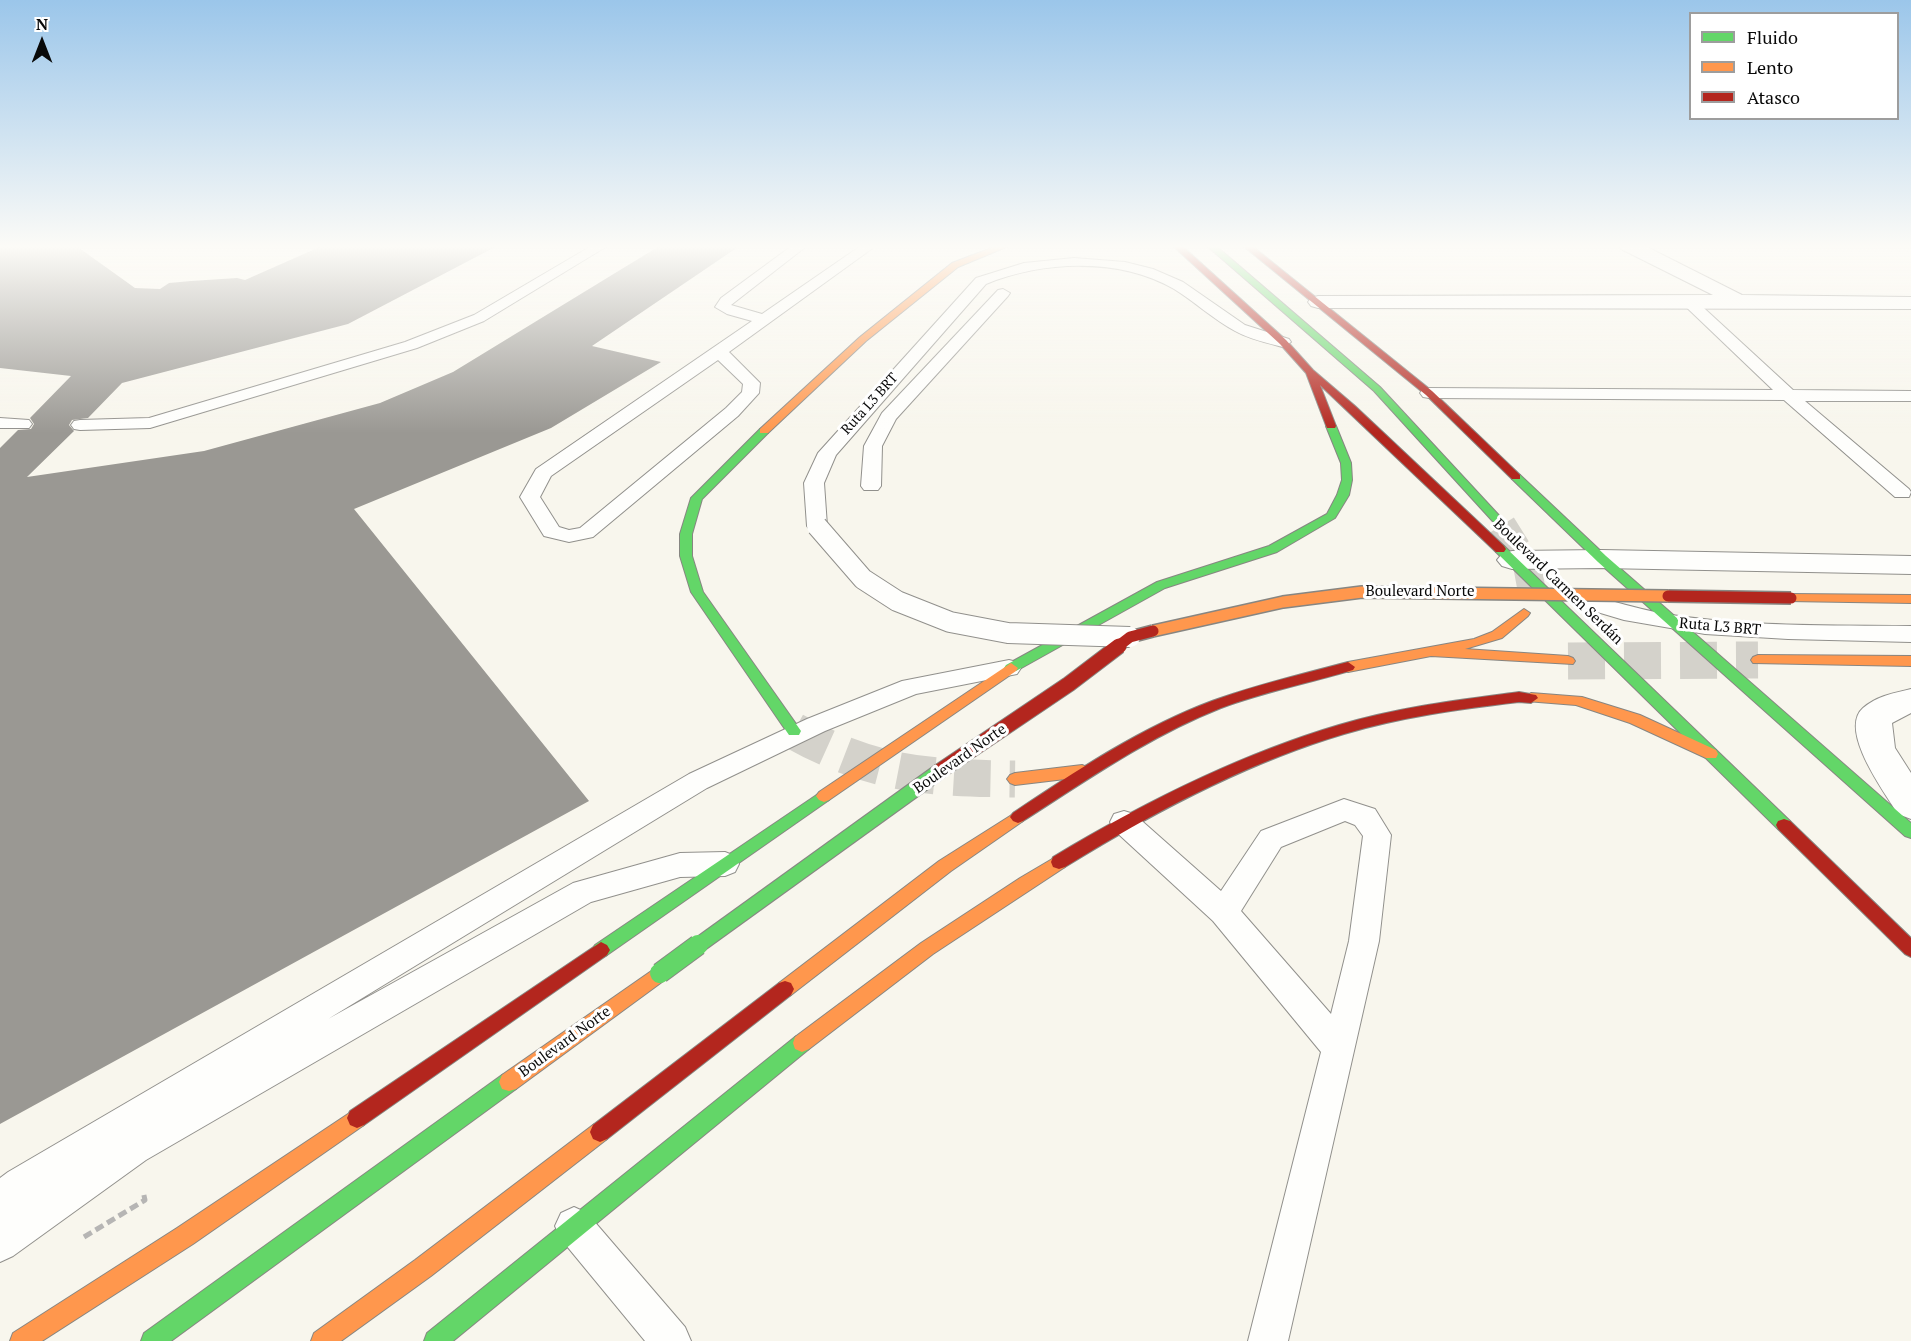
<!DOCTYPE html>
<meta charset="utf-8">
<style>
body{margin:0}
#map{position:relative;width:1911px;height:1341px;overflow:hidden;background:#f8f6ed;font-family:"PT Serif",serif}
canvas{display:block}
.legend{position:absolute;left:1689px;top:12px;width:210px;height:108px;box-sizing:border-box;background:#fff;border:2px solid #9d9d9d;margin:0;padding:8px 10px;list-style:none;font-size:18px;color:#090909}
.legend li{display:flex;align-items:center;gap:12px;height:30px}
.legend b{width:30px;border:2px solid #9d9d9d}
.north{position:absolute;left:12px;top:12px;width:60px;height:60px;-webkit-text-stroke:4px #fff;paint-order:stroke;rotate:0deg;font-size:16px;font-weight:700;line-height:24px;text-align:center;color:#090909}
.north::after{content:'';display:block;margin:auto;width:21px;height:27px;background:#090909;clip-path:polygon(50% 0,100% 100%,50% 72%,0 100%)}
</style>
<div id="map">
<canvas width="1911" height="1341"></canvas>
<ul class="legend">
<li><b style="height:8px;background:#63d668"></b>Fluido</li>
<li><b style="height:8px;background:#ff974d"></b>Lento</li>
<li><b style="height:8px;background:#b3261e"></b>Atasco</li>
</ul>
<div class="north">N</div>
</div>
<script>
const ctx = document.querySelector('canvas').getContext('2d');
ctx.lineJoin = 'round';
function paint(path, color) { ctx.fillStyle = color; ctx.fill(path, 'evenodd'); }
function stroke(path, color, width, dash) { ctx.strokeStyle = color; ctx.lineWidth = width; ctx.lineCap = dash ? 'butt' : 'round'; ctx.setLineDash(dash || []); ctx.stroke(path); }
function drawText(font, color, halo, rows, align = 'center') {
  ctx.font = font + ' "PT Serif",serif'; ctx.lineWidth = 6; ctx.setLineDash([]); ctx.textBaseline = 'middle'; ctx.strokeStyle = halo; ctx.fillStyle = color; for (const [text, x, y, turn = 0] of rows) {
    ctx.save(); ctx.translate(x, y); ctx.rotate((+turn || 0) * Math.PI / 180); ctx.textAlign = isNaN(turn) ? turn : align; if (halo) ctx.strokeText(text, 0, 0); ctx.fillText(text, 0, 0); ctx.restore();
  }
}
const building = new Path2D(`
 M0 245H75L135 288 160 289 169 283 191 281 237 278 245 280 324 245H499L348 324 122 383 88 418 72 420 69 425 74 431 27 477 204 451 380 403 453 372 661 245H741L592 346 661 362 551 428 354 509 589 801 0 1124V448L18 430 31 429 34 424 30 418 71 376 0 368Z`);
const secondaryTunnel = new Path2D(`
 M1568 661 1758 660`);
const primaryTunnelFar1 = new Path2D(`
 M1502 525 1527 565 1532 592`);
const primaryTunnel = new Path2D(`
 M794 731C873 775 927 778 1015 779`);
const path = new Path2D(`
 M84 1237 145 1200 143 1191`);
const lane = new Path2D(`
 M593 245H609L484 321 417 348 150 428 80 430 74 429 71 425 74 421 80 420 149 418 405 342 474 315Z
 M793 245H808L731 305 762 314 862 245H877L729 352 760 383 759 393 738 416 593 537 569 542 544 536 520 497 536 469 752 321 727 314 715 307 721 298ZM718 360 743 384 742 392 726 408 580 528 569 530 559 527 540 497 551 476Z
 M1074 258 1125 262 1153 269 1183 282 1245 325 1289 339 1291 342 1283 347C1267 343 1249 339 1235 331 1213 319 1195 302 1174 289 1119 257 1043 261 986 284L836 455 824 483 827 526 824 530H810L807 526 804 483 818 453 976 278 1024 263Z
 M1003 289 1010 293 1008 296 896 419 882 446 881 486 878 490H864L861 486 864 446 882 413 998 290Z
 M1688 297 1693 298 1793 390 1911 391V401H1805L1909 489 1911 492 1909 497H1895L1784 400 1429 398 1423 397 1420 393 1423 389 1429 388 1773 390 1683 304 1681 301Z
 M0 418 29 420 32 424 29 428H0Z
 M1585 594C1612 601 1638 609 1665 614 1746 627 1829 625 1911 626V642L1788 639 1705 634 1624 620 1577 606 1574 601 1577 596Z
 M1009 660 1017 662 1021 668 1017 674 916 694 825 731 707 788 328 1019 573 883 680 853 725 852 735 856 739 864 735 872 725 876 680 877 591 902 146 1160 13 1256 0 1262V1178L8 1172 689 774 807 719 902 681Z
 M1344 799 1375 809 1391 835 1379 941 1288 1341H1248L1321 1052 1213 921 1114 830 1110 822 1114 814 1124 811 1134 814 1221 891 1261 831ZM1345 821 1355 825 1363 836 1349 941 1331 1014 1241 911 1281 847Z
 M574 1207 587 1213 685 1327 691 1341H645L561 1239 555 1226 561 1213Z`);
const street = new Path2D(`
 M1619 245H1643L1742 295 1911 297V309L1318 308 1311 306 1308 302 1311 298 1318 296 1713 295 1621 249Z
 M1602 550 1911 556V574L1602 568 1512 569 1502 566 1497 560 1502 554 1512 551Z
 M1911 689V713L1892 723 1895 748 1911 773V819L1898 814C1885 793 1838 730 1863 708 1877 696 1894 693 1911 689Z`);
const fast = new Path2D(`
 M1206 245H1215L1380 387 1506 523V527H1498L1374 391Z
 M1331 423 1336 426 1351 463 1352 480 1349 495 1335 518 1277 552 1165 588 1016 671H1006L1004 668 1006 665 1157 582 1269 546 1327 514 1337 495 1342 480 1341 463 1326 426Z
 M764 428 768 429V433L702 499 692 534V556L703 592 801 731 799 735H789L691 592 680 556V534L691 498 760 429Z
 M1516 474 1520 475 1606 556 1911 823V838L1905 836 1598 562 1512 479V475Z
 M1500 545 1504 546 1790 821 1792 825 1790 829 1784 831 1778 829 1496 552 1494 549 1496 546Z
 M824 790 829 792 832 796 829 800 607 955 601 958 595 955 592 950 595 945Z
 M802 1034 809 1037 811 1043 809 1049 453 1341H424L427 1333 795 1037Z
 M509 1073 516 1075 519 1082 516 1089 171 1341H141L144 1333 502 1075Z`);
const slow = new Path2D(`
 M999 245H1011L958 267 866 341 768 433H760V429L860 337 952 263Z
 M1791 594 1911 595V603L1787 601 1785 598 1787 595Z
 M1524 609 1530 613 1528 616 1502 638 1465 649 1568 656 1573 658 1575 661 1573 664 1431 656 1348 672 1341 667 1348 662 1474 639 1492 632Z
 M1758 655 1911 656V666L1753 663 1751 660 1753 657Z
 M1011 663 1018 668 1016 671 829 800 824 802 819 800 816 796 819 792Z
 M1531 693 1582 697 1640 715 1716 750 1718 754 1716 758H1706L1630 723 1576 705 1526 701 1524 698Z
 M1082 765 1087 767 1089 771 1087 775 1082 777 1015 785 1010 783 1007 779 1010 775 1015 773Z
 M1018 811 1023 813 1026 817 1023 821 951 871 791 995 785 997 779 995 776 989 779 983 939 861Z
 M1059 855 1065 857 1067 862 1065 867 933 954 809 1049 802 1052 795 1049 793 1043 795 1037 921 943 1020 878Z
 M660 965 666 967 669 973 666 979 516 1089 509 1091 502 1089 499 1082 502 1075Z
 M357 1108 364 1111 367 1118 364 1125 193 1244 42 1341H10L13 1333 177 1228Z
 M600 1122 607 1125 610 1132 607 1139 431 1276 341 1341H311L314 1333 415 1260 593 1125Z`);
const jam = new Path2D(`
 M1172 245H1181L1286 340 1313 370 1355 406 1504 546 1506 549 1504 552H1496L1320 385 1336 426 1335 428H1327L1306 373 1280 344Z
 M1242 245H1251L1432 391 1520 475V479H1512L1426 395Z
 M1348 662 1355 667 1353 670C1309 683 1264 692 1221 708 1150 736 1087 780 1023 821L1018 823 1013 821 1010 817 1013 813C1076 771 1140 728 1212 701 1256 685 1302 674 1348 662Z
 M1519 692 1536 695 1538 698 1531 703 1519 702C1460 709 1401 717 1344 734 1246 763 1152 813 1065 867L1059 869 1053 867 1051 862 1053 857C1143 803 1238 755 1339 725 1398 707 1459 700 1519 692Z
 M1784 819 1790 821 1911 938V957L1905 954 1778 829 1776 825 1778 821Z
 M601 942 607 945 610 950 607 955 364 1125 357 1128 350 1125 347 1118 350 1111Z
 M785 981 791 983 794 989 791 995 607 1139 600 1142 593 1139 590 1132 593 1125 779 983Z`);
const laneBridge = new Path2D(`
 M817 526 863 579 897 601 950 622 1008 633 1130 637`);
const fastBridgeFar1 = new Path2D(`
 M696 947 940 771`);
const fastBridge = new Path2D(`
 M660 973 698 945`);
const slowBridge = new Path2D(`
 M1153 631 1283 602 1362 592 1668 596`);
const jamBridgeFar1 = new Path2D(`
 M1668 596 1791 598
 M1117 647 1130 637 1153 631`);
const jamBridge = new Path2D(`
 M940 771 1069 684 1119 646`);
const farStreetnames = [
 ["Ruta L3 BRT",870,404,-48]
];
const streetNames = [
 ["Boulevard Carmen Serdán",1558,582,44],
 ["Boulevard Norte",1420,592],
 ["Ruta L3 BRT",1720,627,5],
 ["Boulevard Norte",960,759,-35],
 ["Boulevard Norte",565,1042,-36]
];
paint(building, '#9a9893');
stroke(secondaryTunnel, '#d4d2cb', 37, [37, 19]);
stroke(primaryTunnelFar1, '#d4d2cb', 28, [28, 14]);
stroke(primaryTunnel, '#d4d2cb', 37, [37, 19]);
stroke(lane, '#91908c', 2);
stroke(street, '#91908c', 2);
stroke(fast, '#878682', 2);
stroke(slow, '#878682', 2);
stroke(jam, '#878682', 2);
stroke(path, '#b6b5b4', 5, [9, 4.5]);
paint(lane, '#fefefc');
paint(street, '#fefefc');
paint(fast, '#63d668');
paint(slow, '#ff974d');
paint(jam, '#b3261e');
stroke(laneBridge, '#91908c', 22, []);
stroke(fastBridgeFar1, '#878682', 17, []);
stroke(fastBridge, '#878682', 22, []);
stroke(slowBridge, '#878682', 14, []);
stroke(jamBridgeFar1, '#878682', 14, []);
stroke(jamBridge, '#878682', 17, []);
stroke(laneBridge, '#fefefc', 20);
stroke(fastBridgeFar1, '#63d668', 15);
stroke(fastBridge, '#63d668', 20);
stroke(slowBridge, '#ff974d', 11);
stroke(jamBridgeFar1, '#b3261e', 11);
stroke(jamBridge, '#b3261e', 15);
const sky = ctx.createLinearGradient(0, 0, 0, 433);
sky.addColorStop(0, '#9bc6ea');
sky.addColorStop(0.57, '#fcfbf7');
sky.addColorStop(1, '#fcfbf700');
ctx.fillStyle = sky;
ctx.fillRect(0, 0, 1911, 433);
drawText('14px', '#090909', '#fff', farStreetnames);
drawText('15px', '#090909', '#fff', streetNames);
</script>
